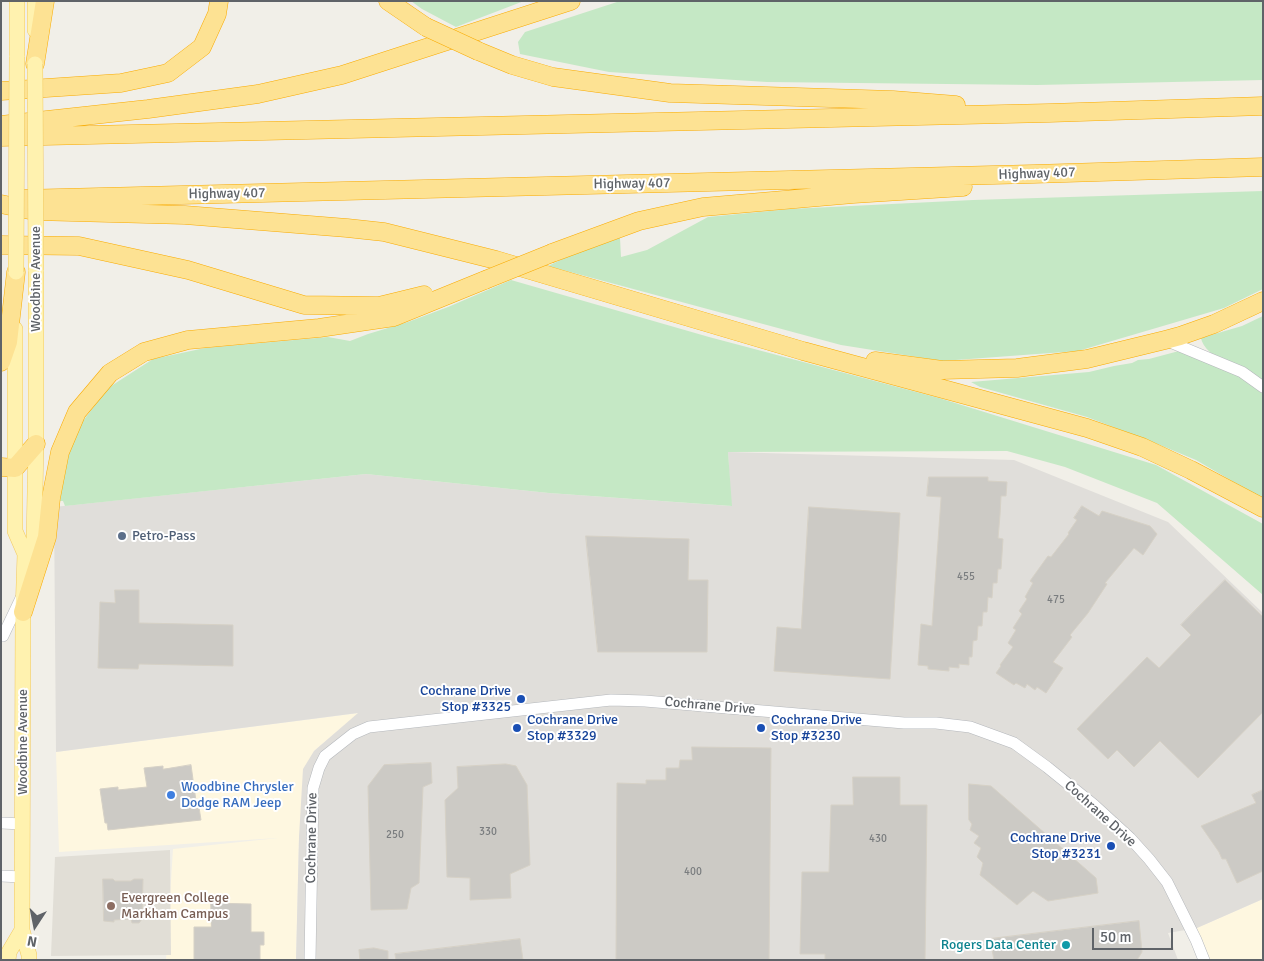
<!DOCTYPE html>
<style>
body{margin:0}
#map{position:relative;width:1264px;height:961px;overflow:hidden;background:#f1efe8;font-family:Signika,sans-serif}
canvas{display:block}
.frame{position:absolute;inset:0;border:2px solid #5f6368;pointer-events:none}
.north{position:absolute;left:10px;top:901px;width:50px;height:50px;-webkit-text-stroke:4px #fff;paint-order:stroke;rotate:191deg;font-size:14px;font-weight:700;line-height:20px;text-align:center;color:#5f6368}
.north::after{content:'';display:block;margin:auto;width:18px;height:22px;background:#5f6368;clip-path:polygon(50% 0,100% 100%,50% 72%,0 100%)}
.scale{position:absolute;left:1092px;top:928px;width:81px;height:22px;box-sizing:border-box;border:2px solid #5f6368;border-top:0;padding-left:6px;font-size:15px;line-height:18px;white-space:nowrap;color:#5f6368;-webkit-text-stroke:4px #fff;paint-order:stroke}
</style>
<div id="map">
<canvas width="1264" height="961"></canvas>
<div class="frame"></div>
<div class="north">N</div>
<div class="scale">50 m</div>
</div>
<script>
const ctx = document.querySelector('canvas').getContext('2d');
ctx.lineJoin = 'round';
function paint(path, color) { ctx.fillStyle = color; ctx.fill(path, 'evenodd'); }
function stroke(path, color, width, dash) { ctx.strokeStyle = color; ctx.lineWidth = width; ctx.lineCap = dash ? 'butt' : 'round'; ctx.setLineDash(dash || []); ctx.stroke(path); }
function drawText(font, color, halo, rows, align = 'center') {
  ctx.font = font + ' Signika,sans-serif'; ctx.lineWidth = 4; ctx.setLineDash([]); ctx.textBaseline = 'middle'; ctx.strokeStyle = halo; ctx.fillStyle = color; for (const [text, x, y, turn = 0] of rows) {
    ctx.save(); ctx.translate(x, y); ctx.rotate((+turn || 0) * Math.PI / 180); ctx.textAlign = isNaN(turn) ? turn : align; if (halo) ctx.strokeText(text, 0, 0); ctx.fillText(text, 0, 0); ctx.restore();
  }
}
const commercial = new Path2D(`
 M359 713 314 751 299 837 296 960H166L173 849 278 838 59 852 56 752Z
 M1263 899V960H1208L1197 928Z`);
const industrial = new Path2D(`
 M728 452 1014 460 1168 522 1263 613V899L1197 928 1168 933 1178 960H296L299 837 303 769 314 751 358 713 56 752 54 507 366 474 549 493 731 506Z`);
const education = new Path2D(`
 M170 850 171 955 51 956 55 857Z`);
const green = new Path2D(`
 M411 1H524L456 27 422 9Z
 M620 1H1263V80L1037 85 767 82 609 72 520 54 518 42 525 32Z
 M1263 191V289L1224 308 1078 351 942 361 841 345 548 266 579 251 620 238 621 257 647 250 708 217 790 209 973 200Z
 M511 280 709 337 939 398 1156 465 1263 524V595L1157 503 1065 467 1007 451 728 452 732 506 549 493 366 474 65 506 63 501H60L64 468 73 434 108 388 153 359 205 348 328 337 350 341 368 334 408 322 448 307Z
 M1263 316V383C1246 374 1204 357 1201 338L1242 326Z
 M1179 351 1233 372 1263 394V499L1196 460 1160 445 1087 417 980 387 971 382 1089 372 1114 366 1132 363 1138 360 1149 359Z`);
const building = new Path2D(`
 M929 477H988V481L1007 482 1006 496H1001L1000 515 998 538 1003 539 1001 569H998L997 583H993L992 598 988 597 987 612H983L982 626H978L977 640 973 641 972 657H969V665L959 664V668L949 667V671L928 669V666L918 665 921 624 932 626 941 499V497L927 496Z
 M1082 506 1099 516 1102 511 1150 526 1157 534 1143 555 1134 548 1105 583 1107 584 1088 613 1070 635 1072 637 1053 662 1063 668 1046 693 1037 687 1035 690 1027 684 1025 688 1016 683 1014 685 996 673 1001 666 1000 665 1013 647 1008 643 1016 630 1013 628 1022 614 1019 611 1027 599 1025 597 1033 583 1030 581 1048 556 1051 557 1069 534 1068 533 1077 520 1074 518Z
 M809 507 900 513 890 679 774 671 777 627 801 629Z
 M586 536 689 539 688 580H708L707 652H598Z
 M1225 580 1263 617V712L1198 778 1160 741 1134 767 1117 750 1108 759 1077 729 1147 657 1159 668 1191 635 1181 625Z
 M115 590H139V623L233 625V666L139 664 138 669 98 668 100 602 115 603Z
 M692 747 771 748 769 960H616L617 783 646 784V780H666V768H679L680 760H692Z
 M431 763 432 783 423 787 419 883 411 888 407 909 371 910 368 786 384 765Z
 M506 764 516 766 527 785 530 865 510 874 511 898 470 900V878L447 877 445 800 458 788 457 767Z
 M191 765 196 801H198L201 820 108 830 107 823H105L100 789 118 787V790L147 787 144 768 163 766V769Z
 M853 777H900V805H927L925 960H825V954H800L802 872H829L831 805H853Z
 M969 784 991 786 1096 878 1098 893 1048 901 1033 891 1017 905 980 875 983 863 977 857 981 848 974 843 979 836 970 830 972 824 969 820Z
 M1263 790V871L1237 883 1226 859H1222L1219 852 1201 826 1256 803 1252 795Z
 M103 879H113L115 881H131L134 879H143L142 919 139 923H132L131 919 114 920V922L104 921Z
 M211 903 251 904V932H264V945H260V960H194V927H211Z
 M1139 921 1142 952 1137 960H994L990 939Z
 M520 939 523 960H396L395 954Z
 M374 948 388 951V960H360L359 950Z`);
const minor = new Path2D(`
 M1165 340 1242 372 1263 387
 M1 636H3L21 598
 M1 823 23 824
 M1 876 22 877
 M310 960 313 788 319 768 325 756 353 734 369 727 611 700 645 701 904 723H936L970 727 1014 743 1047 767 1094 805 1130 838 1149 859 1167 882 1196 940 1204 960`);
const major = new Path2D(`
 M35 30V1
 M17 57V1
 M15 329V531L25 554 23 612 22 930 29 955V960
 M25 554 34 541 36 444V270
 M8 960 9 952 22 930`);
const highway = new Path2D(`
 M388 1 426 27
 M478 51 512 65 553 77 670 93 893 100 956 105
 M35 64 45 1
 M1 91 121 83 168 73 202 47 217 14 219 1
 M1 125 148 109 258 94 342 75 571 1
 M1 137 1049 113 1263 106
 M19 199 1033 174 1263 167
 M1 204 34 211 185 215 347 228 384 232 496 260 803 351 1087 428 1142 447 1191 470 1263 508
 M1 245 79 246 188 270 304 305 379 306 424 295
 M552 253 639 221 703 207 853 194 963 187
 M875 361 942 370 1017 368 1087 359 1165 340 1180 336 1214 324 1263 301
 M1 362 8 342 16 272
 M1 467 15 468 36 444
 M23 612 47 537 51 498 60 452 77 412 110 373 144 352 188 340 319 328 394 317 485 280`);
const majorBridge = new Path2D(`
 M35 64 36 270
 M16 272 17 57`);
const highwayBridge = new Path2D(`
 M426 27 478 51
 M485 280 552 253`);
const markers = [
 [122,536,5,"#5c6f8a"],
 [521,699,5,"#1a4fb4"],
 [517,728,5,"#1a4fb4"],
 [761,728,5,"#1a4fb4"],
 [171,795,5,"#3f7fe0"],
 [1111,846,5,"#1a4fb4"],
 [111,906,5,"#8d6e63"],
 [1066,945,5,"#0f9aa8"]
];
const numberNames = [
 ["455",966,577],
 ["475",1056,600],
 ["330",488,832],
 ["250",395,835],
 ["430",878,839],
 ["400",693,872]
];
const streetNames = [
 ["Highway 407",1037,174,-2],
 ["Highway 407",632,184,-1],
 ["Highway 407",227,194,-1],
 ["Woodbine Avenue",36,279,-90],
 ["Cochrane Drive",710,706,5],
 ["Woodbine Avenue",23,742,-90],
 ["Cochrane Drive",1100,814,42],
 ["Cochrane Drive",312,838,-89]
];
const serviceNames = [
 ["Petro-Pass",132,536]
];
const transitNames = [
 ["Cochrane Drive",511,691],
 ["Stop #3325",511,707],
 ["Cochrane Drive",527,720,"left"],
 ["Stop #3329",527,736,"left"],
 ["Cochrane Drive",771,720,"left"],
 ["Stop #3230",771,736,"left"],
 ["Cochrane Drive",1101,838],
 ["Stop #3231",1101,854]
];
const shopNames = [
 ["Woodbine Chrysler",181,787],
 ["Dodge RAM Jeep",181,803]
];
const educationNames = [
 ["Evergreen College",121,898],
 ["Markham Campus",121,914]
];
const cultureNames = [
 ["Rogers Data Center",1056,945]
];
paint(commercial, '#fef7e0');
paint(industrial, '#e0deda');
paint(education, '#e1ded6');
paint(green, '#c5e8c5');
paint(building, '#cccac5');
stroke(building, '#d6d1c6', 1);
stroke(minor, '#b5b8bc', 12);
stroke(major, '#f2c960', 16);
stroke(highway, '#f9ab00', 19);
stroke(minor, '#fff', 11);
stroke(major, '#fff2af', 15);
stroke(highway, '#fde293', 18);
stroke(majorBridge, '#f2c960', 16, []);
stroke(highwayBridge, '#f9ab00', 19, []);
stroke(majorBridge, '#fff2af', 15);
stroke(highwayBridge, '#fde293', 18);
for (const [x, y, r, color] of markers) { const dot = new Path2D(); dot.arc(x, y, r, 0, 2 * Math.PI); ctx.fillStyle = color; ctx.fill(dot); stroke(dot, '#fff', 2); }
drawText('11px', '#7a7d7f', null, numberNames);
drawText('14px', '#5f6368', '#fff', streetNames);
drawText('14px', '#4e5e75', '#fff', serviceNames, 'left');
drawText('14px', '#164399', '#fff', transitNames, 'right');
drawText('14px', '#366cbe', '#fff', shopNames, 'left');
drawText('14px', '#785e54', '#fff', educationNames, 'left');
drawText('14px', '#0d838f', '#fff', cultureNames, 'right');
</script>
